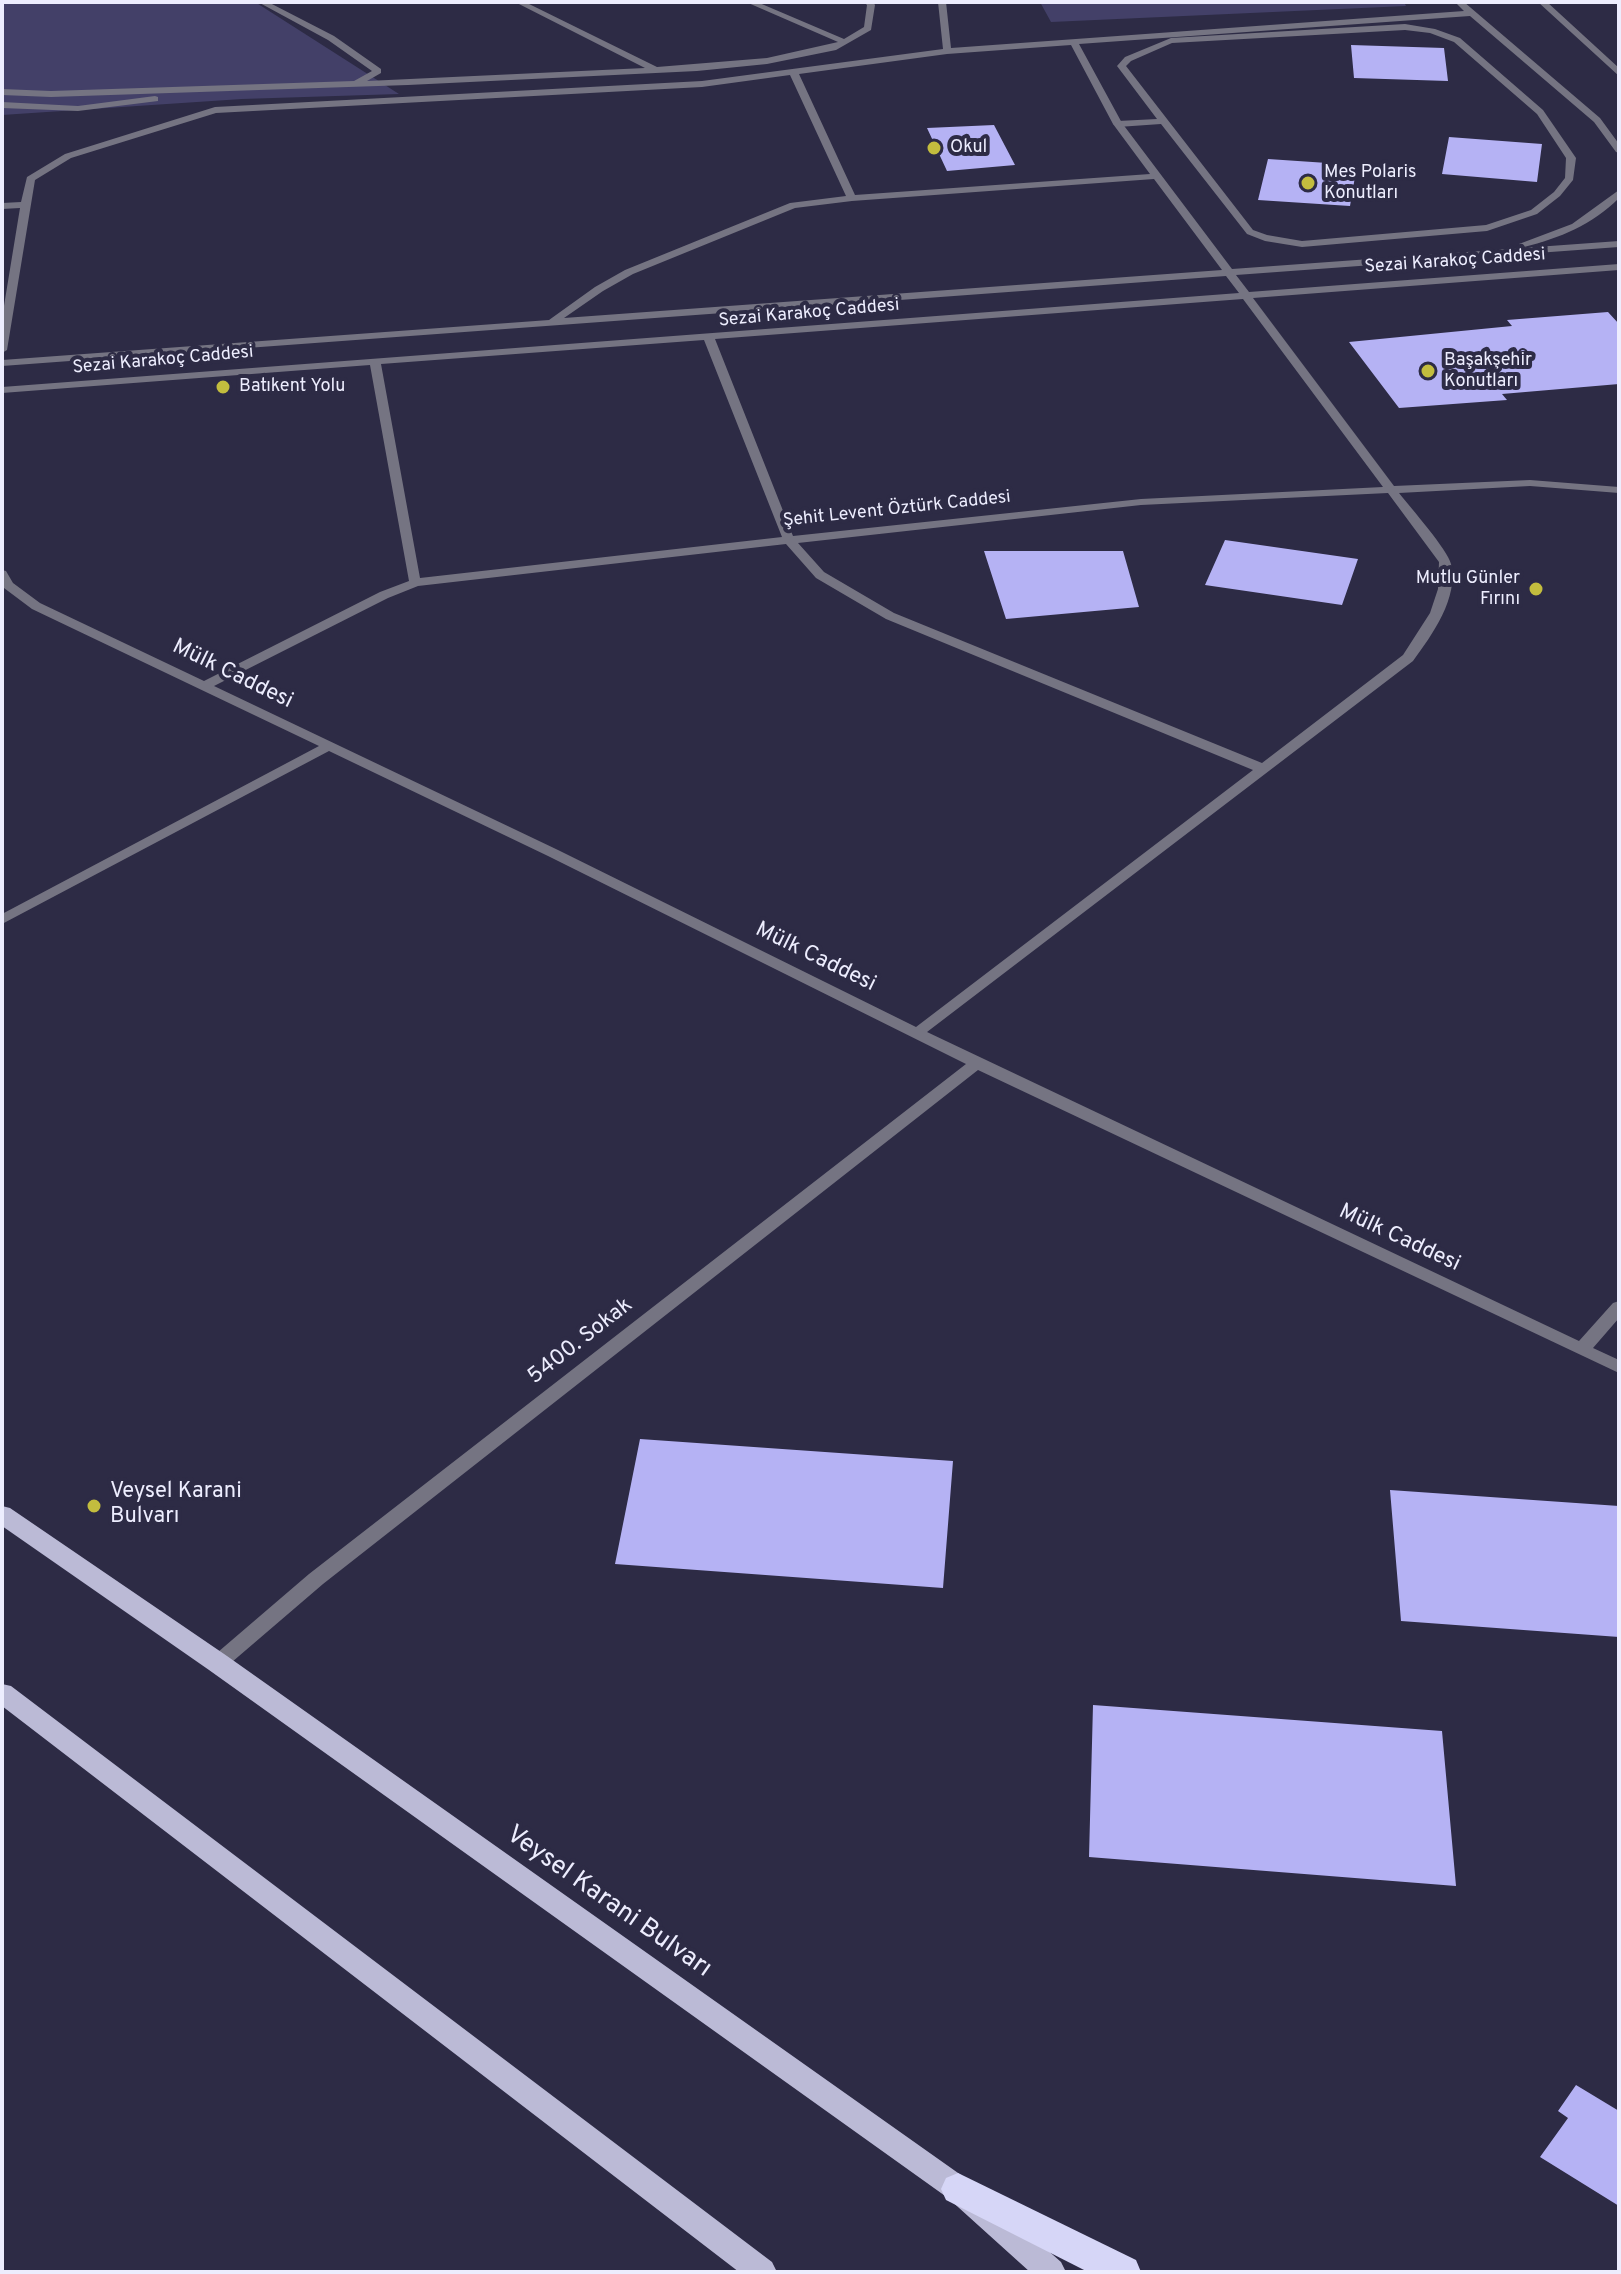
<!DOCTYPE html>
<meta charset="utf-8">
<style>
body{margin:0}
#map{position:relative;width:1621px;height:2274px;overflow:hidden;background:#2d2b45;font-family:Overpass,sans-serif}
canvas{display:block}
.frame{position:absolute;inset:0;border:4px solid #ededfe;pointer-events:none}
</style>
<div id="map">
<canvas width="1621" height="2274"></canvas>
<div class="frame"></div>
</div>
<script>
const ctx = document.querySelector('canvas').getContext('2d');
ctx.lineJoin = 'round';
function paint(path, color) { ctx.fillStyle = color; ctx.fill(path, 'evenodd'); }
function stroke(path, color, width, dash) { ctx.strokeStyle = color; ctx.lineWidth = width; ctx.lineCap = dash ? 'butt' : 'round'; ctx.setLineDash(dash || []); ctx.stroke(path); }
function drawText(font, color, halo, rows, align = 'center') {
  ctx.font = font + ' Overpass,sans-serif'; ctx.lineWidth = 8; ctx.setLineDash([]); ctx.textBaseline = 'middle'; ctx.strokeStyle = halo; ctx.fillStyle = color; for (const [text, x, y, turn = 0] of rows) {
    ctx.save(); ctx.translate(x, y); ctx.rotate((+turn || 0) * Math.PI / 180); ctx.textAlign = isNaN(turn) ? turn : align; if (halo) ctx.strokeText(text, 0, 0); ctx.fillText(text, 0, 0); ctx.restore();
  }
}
const green = new Path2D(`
 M2 2H255L399 94 242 99 2 115Z
 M1040 2H1404L1406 6 1051 22Z`);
const building = new Path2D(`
 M1351 45 1444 48 1448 81 1354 78Z
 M994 125 1015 165 947 171 927 128Z
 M1449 137 1542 144 1537 182 1442 174Z
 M1268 159 1357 165 1350 206 1258 200Z
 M1608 312 1619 324V384L1502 394 1507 400 1399 408 1349 342 1512 326 1507 320Z
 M1225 540 1358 559 1342 605 1205 585Z
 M984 551H1123L1139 607 1006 619Z
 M640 1439 953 1461 943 1588 615 1564Z
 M1390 1490 1619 1506V1637L1401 1621Z
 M1093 1705 1442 1731 1456 1886 1089 1857Z
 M1576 2085 1619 2111V2206L1540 2157 1568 2118 1558 2111Z`);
const lane = new Path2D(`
 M1405 24 1435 29 1460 38 1543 110 1576 158 1573 180 1560 196 1537 214 1487 231 1302 247 1265 241 1247 234 1161 124 1118 127 1113 124 1118 121 1157 119 1117 66 1125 57 1171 38ZM1405 30 1430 33 1454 42 1537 114 1566 158 1565 178 1554 192 1531 210 1486 225 1302 241 1267 235 1253 230 1126 66 1131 61 1172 43Z`);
const street = new Path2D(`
 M258 2H268L334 36 381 69V73L367 81 645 68 515 2H525L657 67 767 58 838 42 746 2H757L844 39 864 27 867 5 864 2H873L875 5 871 30 836 50 767 64 697 71 408 85 51 97 2 95V89L51 91 354 81 372 71 328 40Z
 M938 2H946L951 48 1464 11 1455 2H1464L1600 118 1619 144V153L1616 152 1594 122 1470 16 1079 44 1122 123 1232 269 1619 241V247L1236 275 1249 292 1619 264V270L1253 298 1394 486 1530 480 1619 487V493L1530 486 1399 493C1410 507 1448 550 1451 564 1459 598 1432 635 1413 661L927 1032 1579 1341 1613 1303 1619 1301V1318L1593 1348 1619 1360V1373L978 1070 323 1584 225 1668 218 1670 211 1668 208 1663 211 1658 309 1574 966 1064 548 856 329 751 2 924V914L319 746 32 609 4 588 2 570 6 571 13 583 40 603 204 681 380 592 409 581 370 365 2 393V387L1239 293 1226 276 2 366V360L549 320 595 287 625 270 790 203 846 196 790 75 702 87 216 113 71 158 35 180 7 350 2 353V318L20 208 2 209V203L21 202 27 177 65 154 215 107 702 81 943 49ZM1071 45 1113 124 1150 174 855 195 799 74 947 54ZM1154 179 1222 270 564 318 603 291 633 274 795 208 852 201ZM1243 299 1383 487 1141 499 793 536 715 339ZM704 340 782 537 420 578 381 364ZM1388 493 1439 562 1438 589 1430 613 1403 655 1262 763 894 613 824 572 798 543 1141 505ZM786 544 816 578 886 619 1253 770 916 1027 558 850 214 686 388 598 418 586Z
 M1538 2H1547L1619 68V76Z
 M155 96 158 97V101L78 111 2 108V102L78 106Z
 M1619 190V198C1592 225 1560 238 1524 247L1519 244 1572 224Z`);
const primary = new Path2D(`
 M2 1506 10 1508 227 1656 968 2180 1061 2262 1066 2272H1030L948 2198 209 1670 2 1526Z
 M2 1684 11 1686 772 2262 777 2272H739L2 1706Z`);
const highway = new Path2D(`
 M958 2173 1136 2260 1141 2272H1088L946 2200 941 2189 946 2178Z`);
const markers = [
 [934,148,8,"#c3bd3e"],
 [1308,183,8,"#c3bd3e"],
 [1428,371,8,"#c3bd3e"],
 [223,387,8,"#c3bd3e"],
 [1536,589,8,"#c3bd3e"],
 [94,1506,8,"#c3bd3e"]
];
const farPoinames = [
 ["Okul",950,148],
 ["Mes Polaris",1324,173],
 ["Konutları",1324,194],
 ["Başakşehir",1444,361],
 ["Konutları",1444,382],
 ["Batıkent Yolu",239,387],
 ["Mutlu Günler",1520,579,"right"],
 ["Fırını",1520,600,"right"]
];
const farStreetnames = [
 ["Sezai Karakoç Caddesi",1455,262,-4],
 ["Sezai Karakoç Caddesi",809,314,-5],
 ["Sezai Karakoç Caddesi",163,361,-5],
 ["Şehit Levent Öztürk Caddesi",897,510,-6]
];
const streetNames = [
 ["Mülk Caddesi",232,675,26],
 ["Mülk Caddesi",815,958,26],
 ["Mülk Caddesi",1399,1239,25],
 ["5400. Sokak",581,1342,-38]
];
const poiNames = [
 ["Veysel Karani",110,1493],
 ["Bulvarı",110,1518]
];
const nearStreetnames = [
 ["Veysel Karani Bulvarı",608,1903,35]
];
paint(green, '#434068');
paint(building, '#b5b2f4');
paint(lane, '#757482');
paint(street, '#757482');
paint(primary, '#bbbad6');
paint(highway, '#d6d6f7');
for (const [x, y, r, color] of markers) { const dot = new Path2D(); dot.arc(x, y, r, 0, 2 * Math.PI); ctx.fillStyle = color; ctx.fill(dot); stroke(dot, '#2d2b45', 3); }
drawText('18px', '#ededfe', '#2d2b45', farPoinames, 'left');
drawText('18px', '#ededfe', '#2d2b45', farStreetnames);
drawText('22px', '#ededfe', '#2d2b45', streetNames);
drawText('22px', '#ededfe', '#2d2b45', poiNames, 'left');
drawText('26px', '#ededfe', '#2d2b45', nearStreetnames);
</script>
